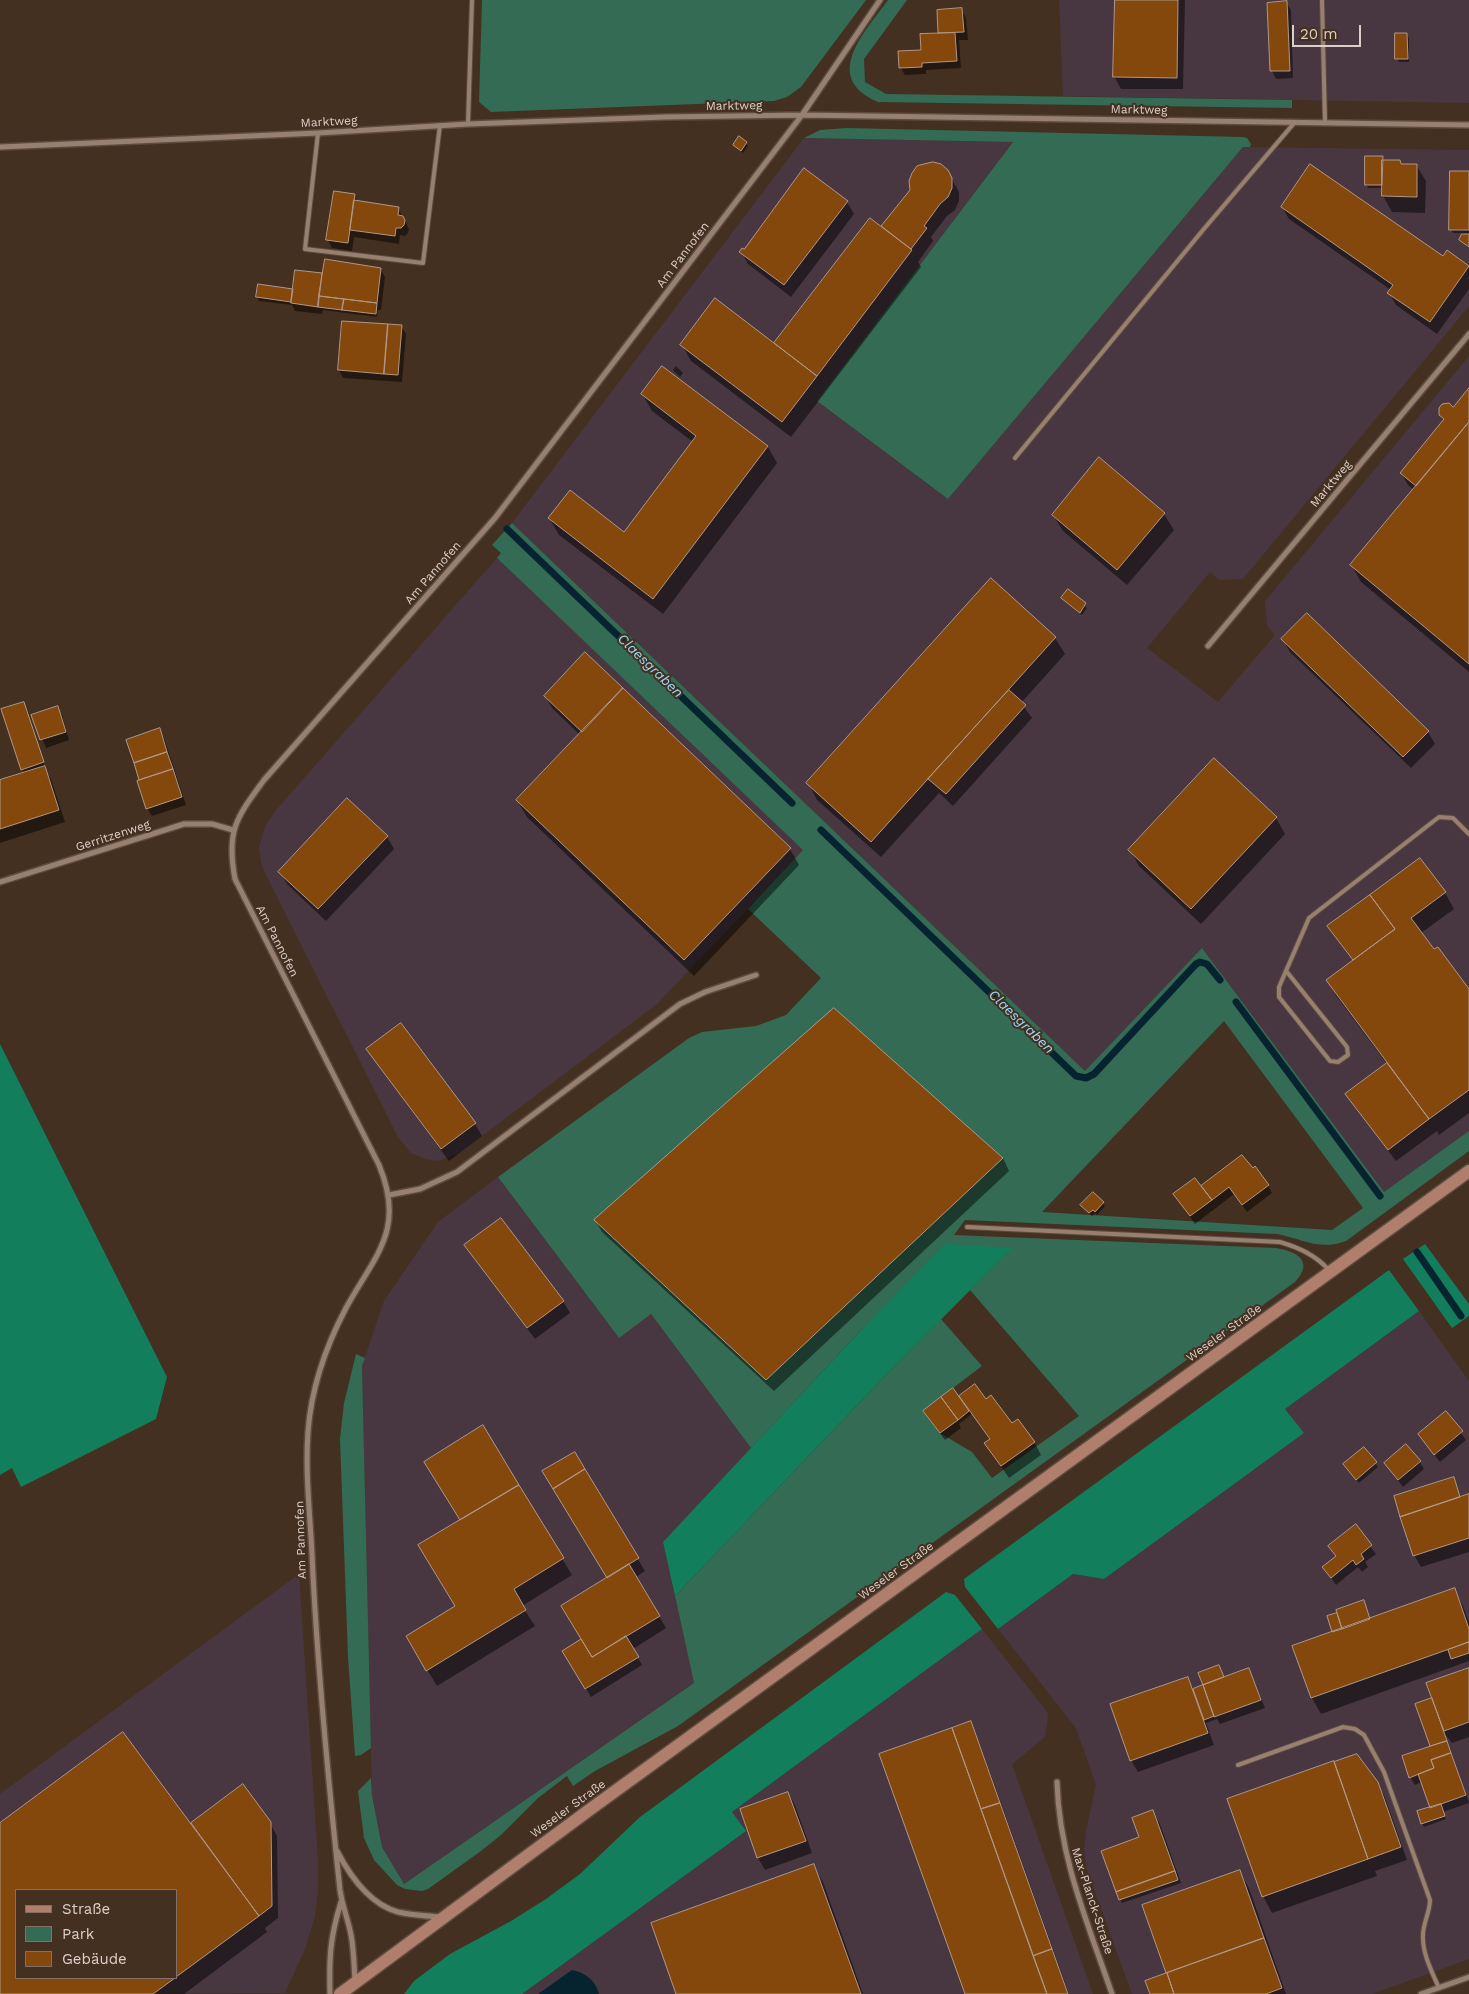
<!DOCTYPE html>
<meta charset="utf-8">
<style>
body{margin:0}
#map{position:relative;width:1469px;height:1994px;overflow:hidden;background:#443021;font-family:"Work Sans",sans-serif}
canvas{display:block}
.legend{position:absolute;left:15px;top:1889px;width:162px;height:90px;box-sizing:border-box;background:#443021;border:1px solid #817063;margin:0;padding:6px 9px;list-style:none;font-size:15px;color:#dccfc7}
.legend li{display:flex;align-items:center;gap:10px;height:25px}
.legend b{width:25px;border:1px solid #817063}
.scale{position:absolute;left:1292px;top:25px;width:69px;height:22px;box-sizing:border-box;border:2px solid #dccfc7;border-top:0;padding-left:6px;font-size:15px;line-height:18px;white-space:nowrap;color:#dccfc7;-webkit-text-stroke:4px #443021;paint-order:stroke}
</style>
<div id="map">
<canvas width="1469" height="1994"></canvas>
<ul class="legend">
<li><b style="height:6px;background:#b07e6c"></b>Straße</li>
<li><b style="height:14px;background:#336b54"></b>Park</li>
<li><b style="height:14px;background:#84480d"></b>Gebäude</li>
</ul>
<div class="scale">20 m</div>
</div>
<script>
const ctx = document.querySelector('canvas').getContext('2d');
ctx.lineJoin = 'round';
function paint(path, color) { ctx.fillStyle = color; ctx.fill(path, 'evenodd'); }
function stroke(path, color, width, dash) { ctx.strokeStyle = color; ctx.lineWidth = width; ctx.lineCap = dash ? 'butt' : 'round'; ctx.setLineDash(dash || []); ctx.stroke(path); }
function drawText(font, color, halo, rows, align = 'center') {
  ctx.font = font + ' "Work Sans",sans-serif'; ctx.lineWidth = 4; ctx.setLineDash([]); ctx.textBaseline = 'middle'; ctx.strokeStyle = halo; ctx.fillStyle = color; for (const [text, x, y, turn = 0] of rows) {
    ctx.save(); ctx.translate(x, y); ctx.rotate((+turn || 0) * Math.PI / 180); ctx.textAlign = isNaN(turn) ? turn : align; if (halo) ctx.strokeText(text, 0, 0); ctx.fillText(text, 0, 0); ctx.restore();
  }
}
const commercial = new Path2D(`
 M1059 0H1469V103L1063 96Z
 M804 138 1013 142 817 401 948 499 1243 147 1469 150V306L1243 579 1219 580 1210 572 1147 648 1218 702 1275 635 1267 626 1265 601 1469 356V1131L1384 1193 1202 948 1085 1071 512 523Z
 M497 558 804 850 657 1004 458 1154 438 1161 425 1159 411 1153 398 1137 265 873 261 862 259 847 266 824 277 809Z
 M498 1177 618 1337 651 1314 751 1448 663 1542 694 1683 404 1884 382 1847 372 1794 362 1366 384 1301 438 1222Z
 M1419 1311 1469 1381V1959L1372 1994H1132L1087 1870 1084 1851 1086 1831 1096 1785 1076 1728 998 1629 1073 1574 1104 1579 1304 1433 1285 1409Z
 M299 1574 318 1860V1890L315 1916 305 1949 285 1993 0 1994V1794ZM16 1890H176V1978H16Z
 M982 1629 1048 1713 1045 1737 1012 1764 1093 1994H522L745 1831 732 1812Z`);
const green = new Path2D(`
 M482 0H866L801 87 787 97 774 101 491 112 479 102Z
 M888 0H907L864 59 865 82 886 94 1292 100V108L878 102C820 77 866 31 888 0Z
 M846 128 1243 137 1247 138 1251 144 1250 147H1243L948 499 817 401 1013 142 804 138 820 130Z
 M512 523 1085 1071 1202 948 1384 1192 1469 1131V1151L1346 1241C1319 1251 1303 1239 1277 1234L965 1220 954 1235 1276 1248C1296 1251 1315 1261 1295 1282L678 1726 595 1771 573 1786 567 1776 538 1798 501 1835 481 1851 428 1889 422 1891 405 1889 397 1885 374 1860 364 1838 358 1791 371 1778 372 1795 382 1847 404 1884 694 1683 675 1596 880 1381 941 1319 982 1366 923 1411 940 1433 972 1452 992 1478 1079 1416 970 1290 1011 1248 865 1326 751 1448 651 1314 619 1338 498 1177 689 1038 702 1032 756 1026 786 1015 821 978 748 909 803 850 497 558 501 553 492 545ZM1224 1021 1363 1208 1332 1230 1042 1212Z
 M356 1354 365 1358 362 1366 371 1748 361 1755 355 1756 348 1657 340 1439 344 1403Z`);
const forest = new Path2D(`
 M0 1044 167 1377 156 1419 21 1487 12 1468 0 1475Z
 M945 1244 1012 1248 880 1381 675 1596 663 1542 865 1326Z
 M1425 1244 1469 1304V1316L1452 1328 1403 1259Z
 M1389 1270 1419 1311 1285 1409 1304 1433 1104 1579 1073 1574 998 1629 965 1587 964 1579Z
 M946 1592 955 1595 982 1629 732 1812 746 1831 522 1994H404L414 1981 450 1954 511 1921 546 1899 580 1874 640 1817Z`);
const water = new Path2D(`
 M572 1970C586 1973 595 1980 599 1994H538Z`);
const shadow = new Path2D(`
 M1116 0H1185L1183 89H1121L1114 76Z
 M1286 2 1291 10 1293 78 1276 79 1272 71Z
 M962 10 966 18 968 40H959L961 68 926 70V74L905 75 900 67 940 35 938 11Z
 M1407 35 1409 38V62H1399L1397 59Z
 M746 143 748 146 743 153 734 145Z
 M1382 157 1384 160 1400 162 1402 165H1416L1426 181 1425 213 1392 212 1383 196V188H1368L1366 184Z
 M947 170 959 192V201L955 210 947 216 931 237 933 241 918 262 921 267 791 437 691 361 682 345H775L870 219 885 231 883 226Z
 M1469 173V248L1460 240 1463 233H1453L1451 229Z
 M354 195 358 202 398 208 409 229 408 233 405 236 400 235 399 244 354 237 352 251 332 248 328 240Z
 M847 202 854 214 791 297 748 264 741 252Z
 M1282 207 1443 258 1447 252 1469 267V289L1437 334 1396 305 1389 293 1391 290 1289 219Z
 M380 269 385 277 381 310H378L377 317 323 310 322 314 295 311 292 305 259 301 257 297 293 290 296 272 324 275Z
 M343 322 401 326 406 334 402 382 343 378 339 370Z
 M676 366 683 373 680 377 673 370Z
 M662 368 768 447 777 463 663 614 559 535 549 518 625 533 693 442 652 411 642 394Z
 M1469 390V672L1361 582 1352 566 1414 490 1408 485 1401 473 1444 421 1440 414 1454 409Z
 M1164 514 1174 530 1127 585 1063 531 1053 515Z
 M991 580 1055 638 1065 654 1021 703 1032 718 953 806 939 793 881 857 817 800 808 783Z
 M1068 591 1087 608 1082 615 1062 599Z
 M1283 640 1428 732 1435 744 1411 768 1290 652Z
 M545 696 790 849 799 865 694 976 527 817 517 800 580 735 552 708Z
 M24 703 28 711 46 771 51 779 65 822 0 843V781L24 773 22 769Z
 M57 708 62 715 69 740 46 748 33 716Z
 M159 730 164 738 186 805 152 816 147 808 141 781 127 740Z
 M1214 760 1276 818 1285 834 1201 924 1139 866 1130 850Z
 M387 837 394 849 326 921 287 884 280 872Z
 M1445 893 1454 909 1421 933 1469 991V1113L1439 1135 1437 1131 1396 1161 1354 1106 1347 1094 1387 1064 1337 997 1327 980 1354 961 1333 934Z
 M834 1010 1003 1158 1009 1171 774 1391 602 1232 595 1220Z
 M401 1025 475 1124 482 1136 449 1161 375 1061 368 1049Z
 M1268 1185 1272 1193 1247 1212 1234 1194 1195 1224 1175 1195 1201 1187Z
 M1093 1194 1105 1206 1097 1215 1095 1213 1092 1216 1081 1206Z
 M466 1245 563 1301 570 1313 535 1339 473 1257Z
 M986 1400 1034 1442 1041 1455 1009 1478 986 1444 991 1440 972 1414 959 1424 961 1428 945 1440 929 1419 963 1401Z
 M1446 1413 1466 1440 1440 1462 1419 1435Z
 M483 1427 572 1575 522 1606 535 1626 437 1686 417 1653 457 1607 461 1521 432 1474Z
 M1364 1449 1378 1467 1359 1483 1346 1468Z
 M574 1453 645 1571 636 1577 666 1628 633 1649 642 1665 591 1697 564 1651 583 1640 608 1579Z
 M1420 1462 1424 1469 1403 1487 1385 1463Z
 M1455 1482 1460 1499 1469 1496V1552L1421 1567 1414 1555 1396 1497Z
 M1355 1526 1376 1554 1365 1562 1368 1567 1362 1572 1358 1567 1336 1585 1324 1567 1336 1557 1330 1546Z
 M1454 1590 1463 1606 1469 1622V1661L1321 1714 1312 1698 1294 1647 1334 1633 1365 1605 1370 1620Z
 M1249 1669 1265 1708 1220 1724 1217 1719 1206 1723 1214 1745 1138 1772 1131 1760 1187 1678 1194 1690 1205 1686 1200 1674 1221 1670 1224 1678Z
 M1469 1669V1737L1452 1743 1445 1734 1469 1803 1443 1812 1446 1819 1424 1827 1422 1823 1432 1808 1422 1782 1415 1785 1410 1777 1431 1747 1417 1705 1433 1699Z
 M970 1723 975 1731 1006 1817 1069 1994H966Z
 M1376 1782 1384 1795 1407 1860 1375 1871 1377 1876 1272 1913 1263 1896Z
 M788 1793 795 1805 812 1853 765 1870 758 1858Z
 M1153 1812 1160 1824 1181 1883 1122 1903 1117 1892Z
 M270 1823 277 1836 278 1918 265 1928 267 1932 184 1994H0V1825L194 1829ZM16 1890H176V1978H16Z
 M813 1866 823 1882 863 1994H677Z
 M1239 1871 1249 1888 1286 1994H1151L1167 1974 1143 1906Z`);
const stream = new Path2D(`
 M507 529 792 803
 M821 830 1076 1076 1086 1078 1094 1074 1196 964 1200 962 1207 964 1220 980
 M1236 1002 1380 1196
 M1417 1252 1461 1316`);
const building = new Path2D(`
 M1115 0H1178L1177 78 1113 77Z
 M1287 1 1290 71H1270L1267 3Z
 M962 8 964 32 938 33 937 10Z
 M955 33 957 61 922 63V67L899 68 898 51 921 50 920 34Z
 M1395 33H1407L1408 59H1395Z
 M739 136 747 142 741 151 733 145Z
 M1365 156H1383L1382 185H1365Z
 M1382 160H1400L1401 164H1417V197L1382 196Z
 M933 162 941 164 948 170 952 178V188L948 197 940 204 924 226 927 228 911 249 881 226 910 190 909 181 912 173 917 166Z
 M1310 164 1443 256 1447 250 1469 266 1430 322 1387 293 1393 285 1281 207Z
 M804 168 848 201 784 285 739 252 742 248 744 249Z
 M1450 171H1469V230H1449Z
 M334 191 355 194 348 243 326 240Z
 M354 200 399 207 398 215 403 216 405 220 404 225 401 228H396L395 236 350 230Z
 M870 218 912 250 817 376 774 343Z
 M1462 234H1469V247L1459 240Z
 M325 259 381 268 377 303 319 296Z
 M295 270 322 273 318 307 291 303Z
 M258 284 293 289 291 302 256 297Z
 M319 296 344 299 342 310 318 307Z
 M715 298 817 376 782 422 680 345Z
 M344 299 377 303 376 314 342 310Z
 M342 321 388 324 384 374 338 370Z
 M388 324 402 325 398 375 384 374Z
 M662 366 768 446 653 599 548 518 570 490 624 532 696 436 641 394Z
 M1469 388V422L1416 486 1400 473 1444 419 1439 415V408L1442 404 1449 403 1453 407Z
 M1469 422V664L1350 565Z
 M1099 457 1165 513 1117 570 1052 515Z
 M991 578 1056 637 871 842 806 783Z
 M1068 589 1086 603 1080 613 1061 598Z
 M1307 613 1429 731 1403 757 1281 639Z
 M585 652 623 688 582 732 544 696Z
 M623 688 791 848 684 960 516 800Z
 M1009 690 1026 705 946 794 928 779Z
 M24 702 44 762 21 770 1 709Z
 M58 706 66 732 40 740 31 715Z
 M160 728 167 752 134 763 126 740Z
 M167 752 173 769 139 780 134 763Z
 M1214 758 1277 817 1191 909 1128 850Z
 M45 766 59 810 0 829V780Z
 M173 769 182 797 146 809 137 781Z
 M347 798 388 836 318 909 278 872Z
 M1420 858 1446 892 1411 918 1434 949 1438 947 1469 989V1090L1429 1119 1326 980 1395 929 1370 895Z
 M1370 895 1395 929 1353 960 1327 926Z
 M834 1008 1003 1158 766 1380 594 1220Z
 M401 1023 476 1123 441 1149 366 1049Z
 M1387 1063 1429 1119 1388 1150 1345 1094Z
 M1242 1155 1253 1168 1255 1166 1269 1185 1242 1205 1229 1187 1212 1200 1201 1186Z
 M1195 1178 1212 1200 1190 1216 1173 1194Z
 M1093 1192 1104 1202 1095 1212 1093 1210 1089 1213 1080 1205Z
 M501 1218 564 1301 527 1328 464 1245Z
 M975 1384 986 1399 991 1395 1012 1423 1018 1419 1035 1442 1001 1466 984 1443 990 1439 959 1396Z
 M953 1388 969 1411 958 1420 941 1397Z
 M941 1397 958 1420 940 1433 923 1411Z
 M1446 1411 1463 1431 1434 1455 1418 1434Z
 M483 1425 519 1485 460 1520 424 1462Z
 M1406 1444 1421 1461 1398 1480 1384 1463Z
 M1364 1447 1377 1462 1356 1480 1343 1464Z
 M575 1452 585 1469 553 1489 542 1471Z
 M585 1469 639 1558 607 1578 553 1489Z
 M1454 1477 1460 1497 1400 1517 1394 1496Z
 M519 1485 564 1558 514 1589 526 1610 426 1671 406 1636 455 1606 418 1545Z
 M1469 1494V1538L1413 1556 1400 1517Z
 M1356 1524 1372 1545 1361 1554 1364 1559 1356 1565 1353 1560 1331 1578 1322 1567 1336 1556 1328 1546Z
 M629 1564 660 1616 592 1657 561 1606Z
 M1455 1588 1469 1629V1642L1311 1698 1292 1646Z
 M1364 1600 1370 1619 1342 1629 1336 1610Z
 M1337 1613 1342 1629 1332 1632 1327 1616Z
 M626 1636 639 1657 585 1689 562 1651 581 1639 592 1657Z
 M1469 1642V1653L1451 1659 1448 1650Z
 M1219 1665 1224 1677 1203 1685 1198 1673Z
 M1249 1668 1261 1700 1214 1717 1203 1685Z
 M1469 1668V1722L1444 1731 1426 1683Z
 M1188 1677 1208 1733 1130 1761 1110 1704Z
 M1203 1685 1214 1716 1204 1720 1193 1689Z
 M1432 1698 1447 1741 1430 1746 1415 1704Z
 M971 1721 1000 1803 981 1809 952 1728Z
 M952 1728 981 1809 1047 1994H965L879 1754Z
 M123 1732 259 1916 176 1977V1890H16V1978H175L153 1994H0V1823Z
 M1447 1741 1451 1753 1431 1760 1434 1768 1409 1778 1402 1756Z
 M1451 1753 1466 1795 1430 1808 1418 1774 1434 1768 1431 1760Z
 M1357 1754 1378 1782 1401 1847 1368 1859 1334 1762Z
 M1334 1761 1368 1859 1262 1897 1227 1799Z
 M243 1784 271 1822 272 1906 259 1916 191 1823Z
 M788 1792 806 1841 757 1858 740 1809Z
 M1000 1803 1052 1949 1033 1956 981 1809Z
 M1441 1804 1445 1816 1421 1824 1417 1811Z
 M1153 1810 1175 1871 1116 1892 1101 1851 1139 1837 1132 1818Z
 M814 1864 861 1994H676L651 1923Z
 M1240 1870 1264 1938 1166 1973 1142 1905Z
 M1175 1871 1178 1880 1119 1900 1116 1892Z
 M1264 1938 1282 1988 1266 1994H1174L1167 1973Z
 M1052 1949 1068 1994H1047L1033 1956Z
 M1167 1973 1174 1994H1150L1145 1981Z`);
const lane = new Path2D(`
 M1322 0 1325 122
 M468 124 472 0
 M318 133 305 249 423 263 440 125
 M1015 458 1203 230 1295 122
 M1287 972 1347 1047 1348 1055 1338 1062 1330 1061 1279 997V987L1309 918 1439 817 1453 818 1469 834
 M967 1227 1280 1242C1300 1248 1315 1255 1329 1270
 M1238 1765 1343 1727 1355 1729 1364 1735 1384 1772 1430 1900C1430 1912 1423 1923 1423 1935 1422 1953 1432 1972 1439 1988`);
const street = new Path2D(`
 M0 147 318 133 468 124 665 117 802 115 1469 125
 M1208 646 1469 334
 M0 882 184 824H212L233 830
 M389 1195 420 1189 457 1172 680 1004 705 992 756 975
 M1057 1782C1059 1857 1088 1924 1112 1994
 M337 1851C350 1876 369 1904 398 1912 412 1915 427 1916 441 1917
 M355 1981C354 1966 354 1950 351 1935 348 1919 342 1905 340 1890 328 1778 317 1666 312 1554 310 1514 305 1472 308 1432 311 1389 326 1346 346 1308 375 1255 406 1230 379 1165L235 879C226 831 236 818 264 780L495 518 802 115 880 0
 M330 1994C329 1957 330 1938 341 1902
 M1421 1994 1469 1977`);
const primary = new Path2D(`
 M340 1994 596 1805 1469 1171`);
const streetNames = [
 ["Marktweg",734,106,-1],
 ["Marktweg",1139,110,1],
 ["Marktweg",329,122,-3],
 ["Am Pannofen",683,255,-53],
 ["Marktweg",1331,484,-50],
 ["Am Pannofen",433,573,-49],
 ["Gerritzenweg",113,836,-18],
 ["Am Pannofen",277,941,63],
 ["Weseler Straße",1224,1333,-36],
 ["Am Pannofen",301,1540,-92],
 ["Weseler Straße",896,1571,-36],
 ["Weseler Straße",568,1809,-36],
 ["Max-Planck-Straße",1092,1901,72]
];
const waterNames = [
 ["Claesgraben",650,666,44],
 ["Claesgraben",1021,1022,44]
];
paint(commercial, '#483741');
paint(green, '#336b54');
paint(forest, '#137e5b');
paint(water, '#062430');
paint(shadow, '#0007');
stroke(stream, '#062430', 7);
paint(building, '#84480d');
stroke(building, '#b09786', 1);
stroke(lane, '#5c4b3f', 6);
stroke(street, '#5c4b3f', 8);
stroke(primary, '#5c4b3f', 15);
stroke(lane, '#97806f', 4);
stroke(street, '#97806f', 5);
stroke(primary, '#b07e6c', 12);
drawText('12px', '#dccfc7', '#443021', streetNames);
drawText('italic 14px', '#98dbfc', '#443021', waterNames);
</script>
